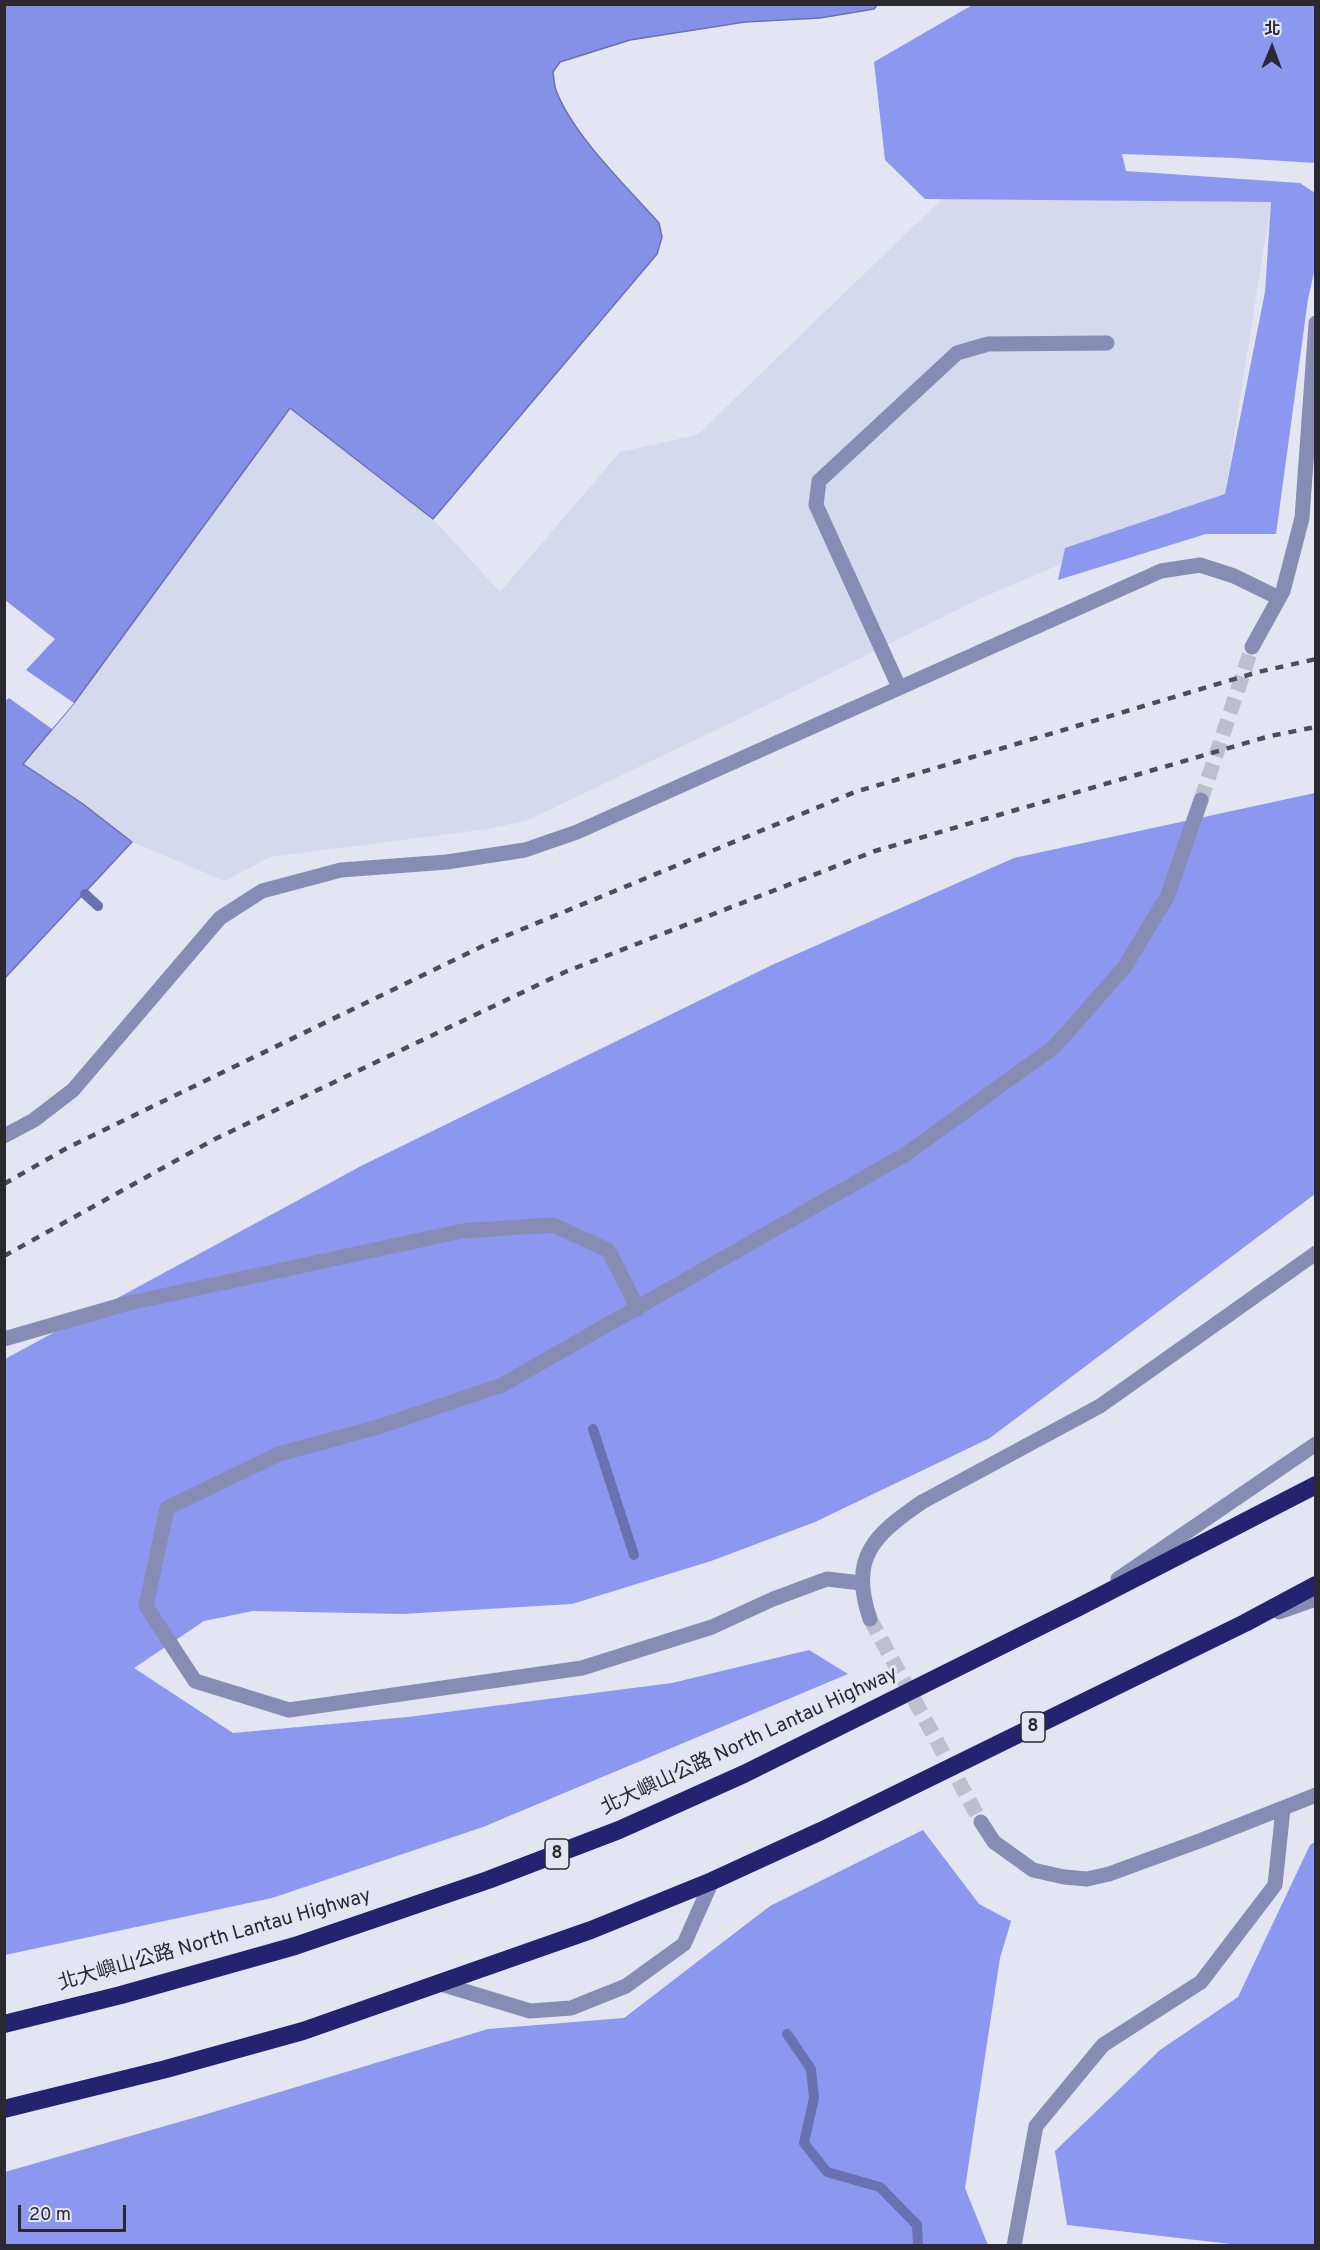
<!DOCTYPE html>
<meta charset="utf-8">
<style>
body{margin:0}
#map{position:relative;width:1320px;height:2250px;overflow:hidden;background:#e3e5f3;font-family:Overpass,"Noto Sans TC",sans-serif}
canvas{display:block}
.frame{position:absolute;inset:0;border:6px solid #29292f;pointer-events:none}
.north{position:absolute;left:1242px;top:18px;width:60px;height:60px;-webkit-text-stroke:4px #e3e5f3;paint-order:stroke;rotate:1deg;font-size:16px;font-weight:700;line-height:24px;text-align:center;color:#29292f}
.north::after{content:'';display:block;margin:auto;width:21px;height:27px;background:#29292f;clip-path:polygon(50% 0,100% 100%,50% 72%,0 100%)}
.scale{position:absolute;left:18px;top:2205px;width:108px;height:27px;box-sizing:border-box;border:3px solid #29292f;border-top:0;padding-left:8px;font-size:18px;line-height:21px;white-space:nowrap;color:#29292f;-webkit-text-stroke:4px #e3e5f3;paint-order:stroke}
</style>
<div id="map">
<canvas width="1320" height="2250"></canvas>
<div class="frame"></div>
<div class="north">北</div>
<div class="scale">20 m</div>
</div>
<script>
const ctx = document.querySelector('canvas').getContext('2d');
ctx.lineJoin = 'round';
function paint(path, color) { ctx.fillStyle = color; ctx.fill(path, 'evenodd'); }
function stroke(path, color, width, dash) { ctx.strokeStyle = color; ctx.lineWidth = width; ctx.lineCap = dash ? 'butt' : 'round'; ctx.setLineDash(dash || []); ctx.stroke(path); }
function drawText(font, color, halo, rows, align = 'center') {
  ctx.font = font + ' Overpass,"Noto Sans TC",sans-serif'; ctx.lineWidth = 6; ctx.setLineDash([]); ctx.textBaseline = 'middle'; ctx.strokeStyle = halo; ctx.fillStyle = color; for (const [text, x, y, turn = 0] of rows) {
    ctx.save(); ctx.translate(x, y); ctx.rotate((+turn || 0) * Math.PI / 180); ctx.textAlign = isNaN(turn) ? turn : align; if (halo) ctx.strokeText(text, 0, 0); ctx.fillText(text, 0, 0); ctx.restore();
  }
}
const built = new Path2D(`
 M942 199 1271 202 1225 494 979 599 737 720 526 821 480 830 270 857 225 881 132 842 83 804 23 764 74 703 290 408 433 519 500 592 620 452 697 435Z`);
const forest = new Path2D(`
 M974 4 1315 5V163L1235 158 1122 154 1126 171 1300 183 1315 193V268L1308 299 1276 534H1206L1058 580 1065 548 1225 494 1265 292 1271 202 925 199 885 160 874 62Z
 M1315 793V1194L990 1438 815 1522 711 1561 572 1604 403 1614 253 1611 204 1621 134 1668 233 1733 408 1717 672 1683 809 1650 848 1674 483 1827 272 1898 5 1955V1359L363 1165 772 965 1014 858Z
 M923 1830 979 1904 1011 1921 1000 1958 965 2188 988 2245H5V2172L207 2114 488 2029 624 2018 770 1906Z
 M1315 1842V2245H1239L1067 2225 1055 2151 1160 2050 1238 1997 1310 1845Z`);
const water = new Path2D(`
 M5 5H877L874 9 820 18 745 22 630 40 560 62 553 72C554 78 554 85 556 90 572 134 627 187 659 223L662 237 657 254 433 519 290 408 74 703 23 764 83 804 132 842 5 978Z`);
const pier = new Path2D(`
 M5 600 55 639 26 670 74 703 52 729 9 698 5 701Z`);
const stream = new Path2D(`
 M85 894 98 906
 M593 1429 634 1555
 M787 2034 811 2069 814 2098 804 2143 827 2172 880 2187 917 2225 918 2246`);
const minorTunnel = new Path2D(`
 M1201 800 1252 647
 M870 1619 981 1822`);
const minor = new Path2D(`
 M1252 647 1283 591 1302 518 1316 323
 M899 687 816 505 819 481 957 353 988 344 1107 343
 M4 1136 34 1120 73 1090 220 918 262 891 341 870 447 862 525 850 577 832 1161 571 1200 565 1234 576 1279 598
 M4 1339 125 1304 462 1231 553 1225 608 1250 638 1309
 M1118 1579 1316 1444
 M861 1583 827 1579 773 1599 712 1627 582 1668 289 1710 195 1681 146 1606 167 1508 279 1454 378 1427 502 1385 906 1154 1054 1047 1124 968 1167 897 1201 800
 M1279 1612 1316 1599
 M870 1619C849 1557 874 1535 922 1502L1100 1406 1316 1253
 M981 1822 994 1842 1033 1870 1064 1877 1087 1879 1109 1874 1202 1840 1316 1795
 M441 1984 530 2011 571 2008 626 1986 684 1944 712 1881
 M1014 2246 1036 2126 1103 2045 1201 1982 1275 1885 1283 1809`);
const highway = new Path2D(`
 M4 2024 121 1995 295 1946 488 1880 619 1830 744 1774 1079 1607 1316 1485
 M4 2109 166 2069 303 2031 591 1930 712 1881 821 1831 1245 1623 1316 1585`);
const rail = new Path2D(`
 M4 1184 67 1148 491 942 855 792 1258 672 1316 659
 M4 1256 215 1139 565 972 875 851 1270 736 1316 727`);
const shields = [
 [1033,1727,24],
 [557,1854,24]
];
const shieldNames = [
 ["8",1033,1727],
 ["8",557,1854]
];
const streetNames = [
 ["北大嶼山公路 North Lantau Highway",750,1742,-25],
 ["北大嶼山公路 North Lantau Highway",215,1941,-16]
];
paint(built, '#d5d9ee');
paint(forest, '#8c97ef');
paint(water, '#8590e7');
stroke(water, '#6971b0', 1.5);
paint(pier, '#e3e5f3');
stroke(stream, '#6971b0', 10);
stroke(minorTunnel, '#bebfcc', 15, [15, 8]);
stroke(minor, '#868cb3', 15);
stroke(highway, '#252270', 18);
stroke(rail, '#4d4d55', 4.5, [8, 8]);
for (const [x, y, w] of shields) { const box = new Path2D(); box.roundRect(x - w / 2, y - 15, w, 30, 4.5); ctx.fillStyle = '#e3e5f3'; ctx.fill(box); stroke(box, '#29292f', 1.5); }
drawText('bold 18px', '#29292f', null, shieldNames);
drawText('20px', '#29292f', '#e3e5f3', streetNames);
</script>
